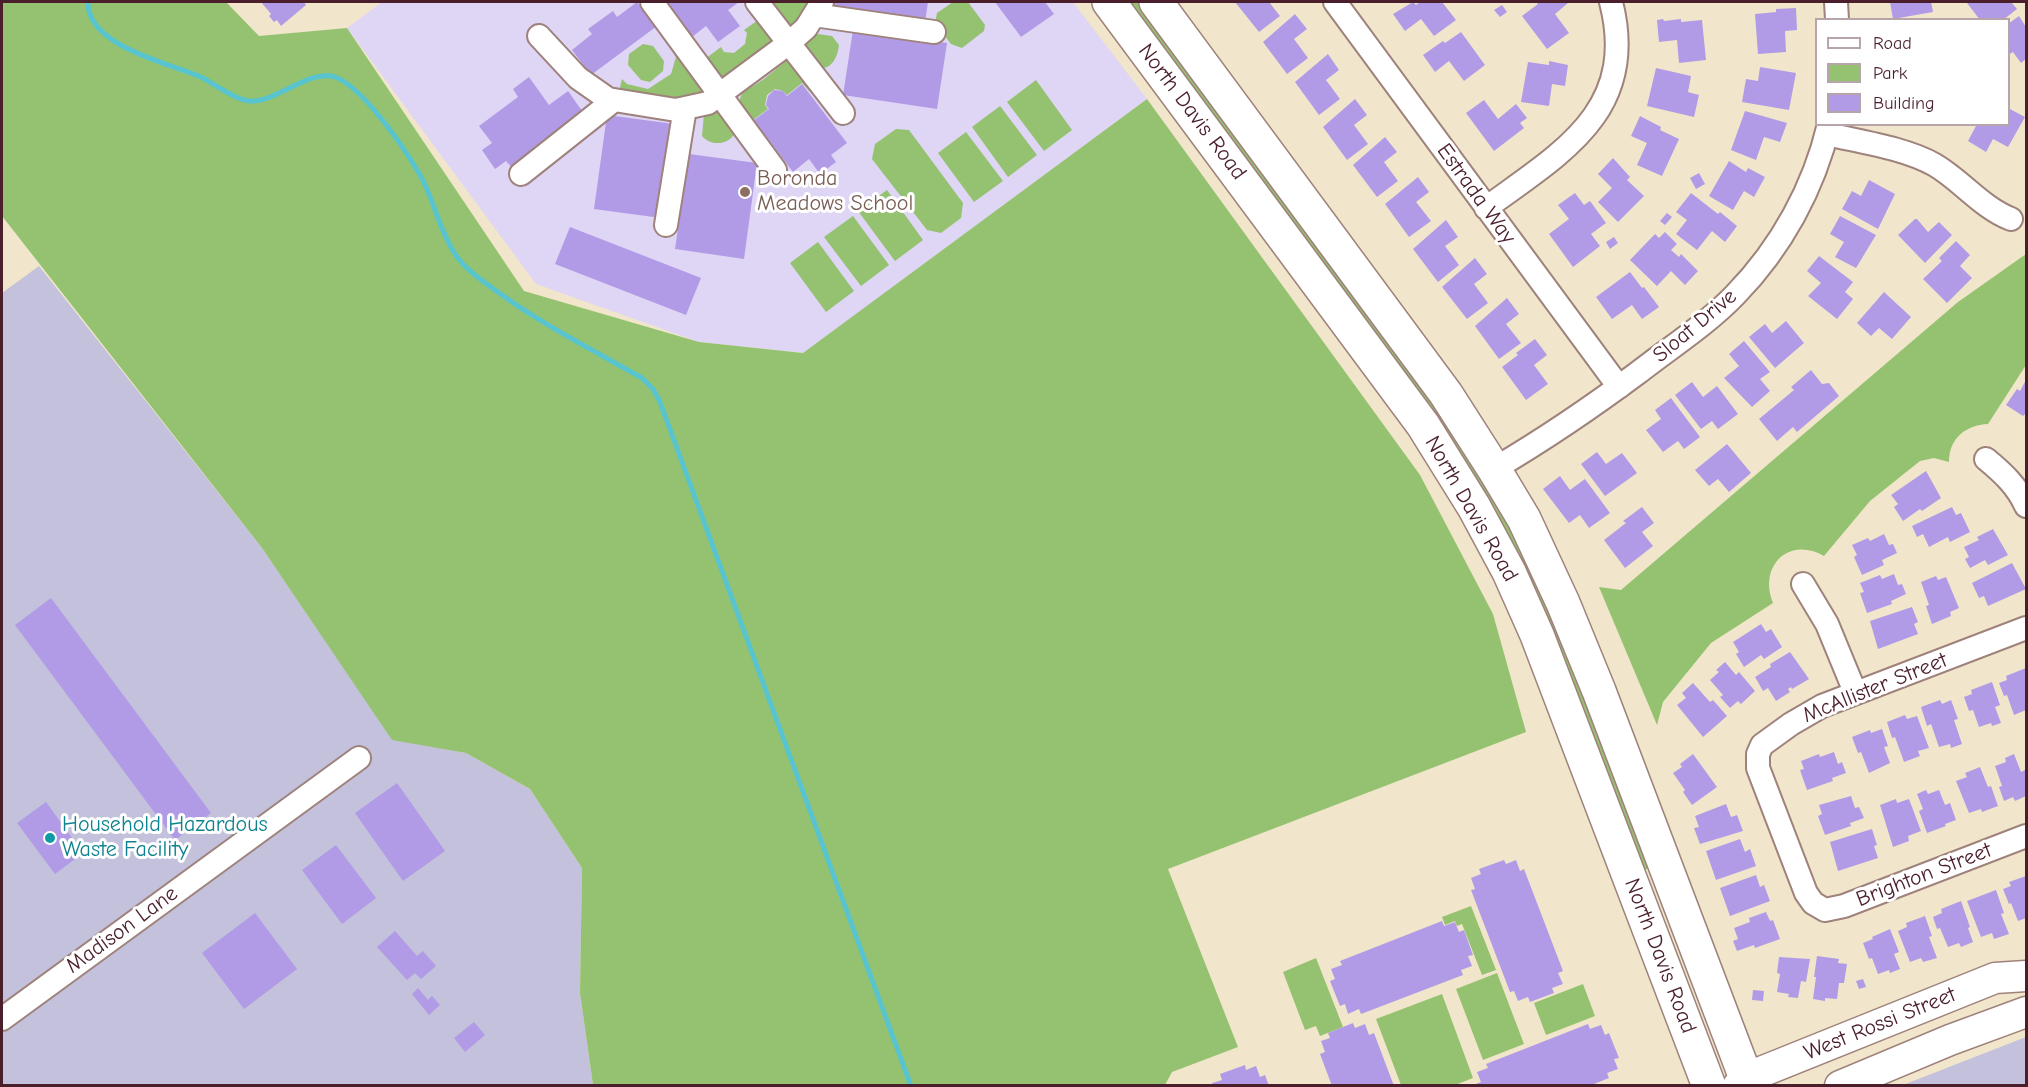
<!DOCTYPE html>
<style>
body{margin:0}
#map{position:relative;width:2028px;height:1087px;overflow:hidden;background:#f1e6cb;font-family:"Comic Neue",sans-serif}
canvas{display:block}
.frame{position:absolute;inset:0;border:3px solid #4a1f2b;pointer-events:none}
.legend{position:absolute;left:1815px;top:18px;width:195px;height:108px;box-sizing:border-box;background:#fff;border:2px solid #b7a5aa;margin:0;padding:8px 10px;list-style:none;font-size:18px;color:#4a1f2b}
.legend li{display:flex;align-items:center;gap:12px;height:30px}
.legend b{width:30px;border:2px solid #b7a5aa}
</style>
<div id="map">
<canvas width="2028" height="1087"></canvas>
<div class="frame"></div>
<ul class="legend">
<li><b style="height:8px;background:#fff"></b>Road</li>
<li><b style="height:16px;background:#95c270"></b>Park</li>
<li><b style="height:16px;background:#b19be6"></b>Building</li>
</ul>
</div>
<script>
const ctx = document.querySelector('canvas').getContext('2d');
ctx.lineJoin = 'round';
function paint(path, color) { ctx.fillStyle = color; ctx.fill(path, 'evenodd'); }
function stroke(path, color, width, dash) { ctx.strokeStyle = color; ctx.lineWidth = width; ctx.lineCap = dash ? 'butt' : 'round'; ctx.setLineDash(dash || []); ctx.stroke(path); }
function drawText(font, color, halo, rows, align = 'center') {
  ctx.font = font + ' "Comic Neue",sans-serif'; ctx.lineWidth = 6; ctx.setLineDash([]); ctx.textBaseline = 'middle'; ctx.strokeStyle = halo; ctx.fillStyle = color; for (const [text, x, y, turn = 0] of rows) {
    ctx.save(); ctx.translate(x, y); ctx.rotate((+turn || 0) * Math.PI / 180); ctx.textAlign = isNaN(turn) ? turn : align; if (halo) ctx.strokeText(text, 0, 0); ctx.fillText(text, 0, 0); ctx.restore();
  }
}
const built = new Path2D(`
 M382 2H1073L1147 99 804 353 699 342 536 284 347 28Z`);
const industrial = new Path2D(`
 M39 266 262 548 392 739 466 753 530 789 582 868 580 993 593 1085H2V293Z
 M2026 1037V1085H1903Z`);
const green = new Path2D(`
 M2 2H226L259 36 347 28 524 291 699 342 803 353 1147 99 1420 475 1493 614 1526 732 1168 869 1238 1047 1172 1072 1165 1085H593L580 993 582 868 530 789 466 753 392 740 262 548 2 216Z
 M766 2H810C805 12 801 25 787 26Z
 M953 2H968L985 25 984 31 962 48 951 44 935 23 937 13Z
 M1125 2H1144L1429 385 1541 578 1655 867 1643 870 1512 552Z
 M761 18 774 41 725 80 721 79 705 59 721 47 724 52 734 53 745 44 747 33 744 30Z
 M811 33 832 36 839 45C838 55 833 68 822 68L802 49 804 38Z
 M672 40 705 88 701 96 683 101 623 93 620 87 622 79 627 84 648 89 671 74 676 57 667 43Z
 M643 44 653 46 664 61 663 71 650 82 641 80 628 65 629 54Z
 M786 61H790L812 90 811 93 802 83 787 95 783 91 775 89 767 95 765 105 768 109 753 120 769 142H766L739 102 742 93 764 79Z
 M1036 80 1072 130 1044 151 1007 102Z
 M1000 106 1037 155 1008 177 972 127Z
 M717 107 737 130C731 144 713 148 702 136L704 114Z
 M896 129 909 130 963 203 961 218 941 233 927 230 872 159 875 144Z
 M966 132 1003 181 974 202 938 153Z
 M887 190 923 240 895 261 858 211Z
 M853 216 889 265 861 286 824 237Z
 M818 242 854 291 826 312 790 263Z
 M2026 254V365L1988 424C1966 425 1949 438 1949 462L1934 458 1920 461 1870 501 1824 556C1789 536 1758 566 1773 603L1711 643 1663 702 1657 725 1599 587 1621 590 1958 302Z
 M1471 906 1496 970 1482 975 1462 924 1457 926 1455 921 1445 925 1442 917Z
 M1316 958 1343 1027 1320 1036 1316 1026 1305 1030 1283 972Z
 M1497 973 1524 1044 1483 1060 1456 989Z
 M1583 984 1595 1016 1546 1035 1534 1003Z
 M1442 994 1473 1078 1455 1085H1401L1376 1019Z`);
const stream = new Path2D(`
 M88 2C87 46 168 63 201 77 215 84 239 103 254 101 280 99 311 69 335 77 363 87 405 149 420 175 434 199 438 228 455 254 464 268 481 280 495 290 541 324 593 350 642 378L653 389 660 402 911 1086`);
const building = new Path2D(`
 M261 2H304L306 5 281 26 277 20 274 22 269 16 271 14Z
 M637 2 657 26 591 75 572 50 592 34 588 29 613 11 617 17Z
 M666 2H739L728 10 740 26 718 42 706 26 692 37Z
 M832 2H928L925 22 831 9Z
 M995 2H1045L1054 14 1021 37Z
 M1235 2H1269L1280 16 1259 32Z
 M1413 2 1416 5 1420 2H1442L1456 20 1434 36 1421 19 1405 31 1393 14Z
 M1536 2H1566L1568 3 1555 14 1569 33 1547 49 1522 16 1538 4Z
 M1890 2H1931L1933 12 1893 19Z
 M1969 2H2011L2017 9 2003 20H1980L1967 3Z
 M1502 5 1507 12 1500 17 1494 10Z
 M1796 8 1797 30 1785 31 1786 52 1758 54 1755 14 1776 12V9Z
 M1295 14 1307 29 1294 39 1308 58 1287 74 1263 42Z
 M2019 16 2026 27V59L2021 63 2013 52 2008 55V24Z
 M1663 19 1664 21 1681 19V22L1702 20 1706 60 1679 63 1677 40 1659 42 1657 20Z
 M853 30 947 43 937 109 843 95Z
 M1461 32 1485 65 1464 81 1449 61 1435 72 1423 55 1443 41 1445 43Z
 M1328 54 1339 70 1326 80 1340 99 1319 115 1295 82Z
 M1549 61 1568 65 1565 86 1552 84 1549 106 1521 102 1528 62 1549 65Z
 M1760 67 1796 73 1789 110 1742 102 1746 79 1758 81Z
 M1656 68 1691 76 1688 92 1699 95 1694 117 1647 106Z
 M529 77 549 105 568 91 585 115 513 169 506 161 495 169 482 150 492 143 479 126 518 97 513 89Z
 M802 84 847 143 831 155 836 162 820 174 809 159 793 172 754 120 769 109 766 105 768 96 774 90 783 91 787 96Z
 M1355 99 1367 115 1354 125 1368 144 1347 160 1323 127Z
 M1484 100 1498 119 1516 104 1527 118 1520 123 1524 128 1494 151 1466 113Z
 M2008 108 2025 117 2008 147 1993 139 1986 152 1968 141 1977 124H2008Z
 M1745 111 1787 123 1780 142 1764 137 1756 160 1731 150Z
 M607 115 674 124 661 218 594 209Z
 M1640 116 1661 127 1660 130 1679 139 1662 176 1637 165 1647 143 1631 136Z
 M1385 137 1397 152 1384 162 1398 181 1377 197 1353 165Z
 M689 154 757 163 744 259 675 249Z
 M1613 158 1630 177 1627 180 1644 196 1618 222 1598 202 1612 188 1598 174Z
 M1729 161 1746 172 1748 168 1765 177 1754 197 1744 191 1733 210 1709 196Z
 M1699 173 1705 184 1696 189 1690 178Z
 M1418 177 1429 192 1416 202 1431 221 1409 237 1385 204Z
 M1869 180 1895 194 1878 229 1842 209 1852 191 1861 196Z
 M1575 193 1584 205 1590 201 1606 223 1591 234 1600 246 1573 267 1549 234 1569 219 1558 205Z
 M1691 193 1718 214 1720 212 1737 226 1725 242 1712 231 1697 250 1676 234 1687 220 1676 212Z
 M1667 213 1672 217 1665 225 1660 221Z
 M1840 216 1876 235 1856 268 1835 257 1844 242 1830 234Z
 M1915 219H1917L1928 232 1939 222 1952 235 1925 263 1898 235Z
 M1446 220 1458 237 1445 246 1459 265 1438 282 1413 249Z
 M570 227 701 278 686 315 555 264Z
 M1665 232 1677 244 1671 250 1679 257 1681 254 1698 271 1685 285 1671 271 1657 286 1630 260 1655 234 1659 238Z
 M1614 237 1618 243 1610 249 1606 242Z
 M1956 241 1970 255 1960 266 1972 278 1947 303 1923 279 1942 261 1939 258Z
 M1819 256 1853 282 1845 292 1853 299 1837 319 1808 296 1821 283 1807 271Z
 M1475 258 1487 274 1474 284 1488 303 1467 319 1442 287Z
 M1630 272 1642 288 1644 287 1659 307 1642 319 1632 305 1612 319 1596 297Z
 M1884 292 1911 317 1892 339 1879 328 1871 336 1857 323Z
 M1507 298 1519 314 1506 324 1521 343 1499 359 1475 326Z
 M1786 321 1804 343 1775 368 1749 337 1765 324 1772 333Z
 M1535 339 1547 355 1534 365 1548 384 1526 400 1502 367 1518 355 1516 353Z
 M1744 341 1770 372 1760 379 1770 391 1752 407 1724 378 1739 366 1729 354Z
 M1811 370 1822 384 1829 383 1839 396 1797 432 1793 427 1777 441 1759 419 1794 390 1791 387Z
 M2026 380V413L2023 416 2006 405 2017 389 2020 391Z
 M1692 382 1703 397 1717 386 1738 414 1718 429 1712 421 1701 429 1675 395Z
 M1671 398 1700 437 1684 449 1678 441 1663 452 1646 430 1661 419 1655 410Z
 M1727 444 1751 473 1729 492 1718 479 1709 486 1695 470Z
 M1597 452 1606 464 1622 453 1637 473 1605 496 1581 464Z
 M1926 471 1941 498 1922 511 1920 509 1903 521 1894 507 1898 504 1891 495Z
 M1560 476 1570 490 1585 479 1610 513 1589 528 1580 515 1569 523 1543 489Z
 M1642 507 1654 523 1642 532 1653 546 1625 568 1604 540 1626 523 1623 521Z
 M1952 507 1956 515 1961 513 1970 532 1950 542 1948 537 1929 547 1923 534 1917 537 1912 526Z
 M1993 529 2008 555 1988 565 1985 560 1970 568 1965 559 1969 557 1964 547 1979 540 1977 537Z
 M1884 534 1889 545 1893 544 1897 553 1882 560 1884 565 1862 575 1854 557 1857 555 1852 545 1868 538 1870 541Z
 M2012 563 2026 589 1988 606 1984 596 1979 598 1972 583Z
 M1894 574 1898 585 1902 584 1906 594 1891 601 1892 604 1867 613 1860 593 1864 592 1860 583 1880 575 1882 579Z
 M1936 576 1938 580 1946 577 1959 608 1950 612 1951 616 1932 624 1926 606 1929 605 1921 582Z
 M51 598 211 813 175 840 15 625Z
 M1912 607 1918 622 1914 624 1918 634 1878 649 1870 621Z
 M1761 624 1766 632 1771 629 1782 647 1764 659 1761 655 1744 667 1736 654 1739 652 1733 642Z
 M1790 652 1809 679 1792 689 1791 687 1788 689 1790 692 1776 701 1768 688 1763 691 1755 677 1771 667 1770 664Z
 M1725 662 1736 675 1739 672 1755 691 1741 704 1738 701 1730 708 1720 697 1723 695 1710 680 1719 672 1716 670Z
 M2026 668V710L2014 715 2007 695 2004 696 1999 683 2007 680 2006 676Z
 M1992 682 2000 705 1995 707 2001 723 1992 726 1991 723 1979 727 1973 710 1969 711 1964 697 1972 694 1971 690Z
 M1693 683 1710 702 1713 700 1727 716 1703 737 1677 705 1686 698 1682 693Z
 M1940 700 1942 704 1951 700 1958 719 1954 720 1962 744 1951 748 1950 744 1939 747 1931 724 1927 726 1921 707Z
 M1905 715 1907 719 1917 716 1929 748 1918 751 1920 756 1904 762 1895 737 1892 738 1887 722Z
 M1882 729 1888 746 1884 747 1890 763 1869 773 1861 752 1858 753 1852 737 1870 730 1871 733Z
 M1834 752 1838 764 1842 762 1846 773 1832 778 1833 781 1807 790 1800 770 1804 769 1801 761 1819 754 1820 757Z
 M1693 754 1717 787 1692 805 1683 792 1685 790 1673 773 1682 767 1680 764Z
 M2014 754 2021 772 2025 770 2026 775V796L2015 801 2013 797 2004 801 1999 787 2002 786 1995 766 2006 762 2005 758Z
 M1980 767 1988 787 1991 786 1998 806 1982 812 1981 809 1969 813 1956 781 1967 777 1965 773Z
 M397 783 445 851 403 881 355 813Z
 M1926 790 1928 794 1939 790 1945 805 1950 803 1956 820 1945 824 1946 826 1927 833 1919 811 1923 809 1917 794Z
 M1851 796 1855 808 1859 807 1864 818 1850 823 1851 826 1825 835 1818 816 1822 814 1819 805Z
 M1896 799 1897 803 1909 799 1921 831 1908 836 1909 841 1893 847 1880 805Z
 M46 802 83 853 55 874 17 823Z
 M1726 804 1731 817 1737 815 1743 831 1700 844 1694 828 1699 827 1695 816Z
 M1872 829 1877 845 1874 846 1878 858 1838 871 1830 842Z
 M1740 839 1745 852 1750 849 1756 866 1716 880 1706 851Z
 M336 845 376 898 342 924 302 870Z
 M1504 860 1506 864 1516 860 1520 871 1524 869 1563 971 1558 973 1563 984 1552 988 1554 993 1530 1002 1528 997 1518 1001 1514 991 1510 992 1471 890 1475 889 1471 878 1481 874 1479 869Z
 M1756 875 1760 887 1764 885 1770 901 1730 916 1720 888Z
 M2026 876V918L2018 921 2011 903 2009 904 2003 889 2011 886 2009 882Z
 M1996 890 2004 913 2001 914 2009 934 1994 939 1992 933 1981 937 1967 901Z
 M1961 901 1970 927 1968 928 1973 942 1961 947 1959 943 1948 947 1940 928 1937 929 1933 917 1942 913 1941 909Z
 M1766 912 1770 921 1773 920 1780 939 1755 948 1754 945 1737 951 1733 941 1738 939 1734 928 1750 922 1749 918Z
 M255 913 297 969 244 1009 202 953Z
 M1925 916 1932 936 1929 937 1937 958 1923 962 1921 958 1910 962 1898 931 1907 927 1906 923Z
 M1442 921 1444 926 1455 922 1459 932 1464 930 1473 955 1468 956 1472 966 1461 970 1463 975 1361 1014 1359 1009 1348 1014 1345 1004 1340 1006 1330 981 1335 979 1331 969 1342 965 1340 961Z
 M1890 929 1899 952 1894 954 1900 969 1890 973 1889 970 1878 974 1872 958 1869 959 1863 943 1873 939 1872 937Z
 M395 931 417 956 423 951 436 966 421 979 415 973 407 980 377 947Z
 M1817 956 1839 959 1838 963 1847 964 1844 983H1839L1837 999 1825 998V1001L1813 999 1816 977H1814Z
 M1779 957 1810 959 1806 982 1801 981 1798 998 1788 997 1789 994 1777 992 1780 974 1777 973Z
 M1863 979 1866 987 1859 989 1856 981Z
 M418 988 428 1000 432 996 440 1005 429 1015 412 994Z
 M1753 990 1764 991 1763 1001 1752 1000Z
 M474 1022 485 1035 465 1052 454 1038Z
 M1353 1023 1355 1028 1365 1024 1369 1035 1374 1033 1394 1086H1332L1320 1054 1325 1052 1321 1041 1330 1038 1328 1033Z
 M1588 1024 1590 1029 1601 1025 1605 1035 1609 1033 1619 1058 1614 1059 1618 1069 1607 1073 1609 1078 1589 1086H1477L1476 1084 1481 1082 1477 1072 1488 1068 1486 1064Z
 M1245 1065 1246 1070 1256 1066 1260 1077 1265 1075 1269 1086H1213L1212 1083 1222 1080 1220 1074Z`);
const minor = new Path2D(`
 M652 2 775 170
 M757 2 843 113
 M1335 2 1619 387
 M1836 2 1837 20
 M814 15 934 32
 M539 36 578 78 608 99 676 110 708 103 789 43 806 28 822 2
 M1827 134C1861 142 1905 148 1935 165 1962 181 1981 207 2011 219
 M521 174 613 101
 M1486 208C1561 153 1639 111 1611 2
 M666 225 685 108
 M1986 459C2003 473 2017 486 2026 506
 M1494 469C1545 439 1592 407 1639 372 1671 347 1707 324 1735 295 1781 248 1814 188 1829 124
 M1803 584 1827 624 1855 692
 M2026 628 1822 706 1791 724 1762 745 1758 754V768L1806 893 1813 903 1825 910 1844 906 2026 836
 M2 1019 359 758`);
const major = new Path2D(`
 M1738 1086 1746 1078 1995 978 2026 976
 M1840 1086 1950 1040 2026 1012`);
const highway = new Path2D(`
 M1109 2 1423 425 1474 507 1509 572 1537 635 1709 1086
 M1156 2 1446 394 1494 469 1524 519 1563 603 1599 691 1749 1086`);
const markers = [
 [745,192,6,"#8d6e63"],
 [50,838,6,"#0f9aa8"]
];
const streetNames = [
 ["North Davis Road",1192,112,53],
 ["Estrada Way",1476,194,54],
 ["Sloat Drive",1695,326,-40],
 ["North Davis Road",1471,509,60],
 ["McAllister Street",1875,688,-22],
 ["Brighton Street",1924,875,-21],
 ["Madison Lane",122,930,-36],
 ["North Davis Road",1660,956,69],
 ["West Rossi Street",1880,1024,-22]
];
const educationNames = [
 ["Boronda",757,179],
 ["Meadows School",757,204]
];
const cultureNames = [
 ["Household Hazardous",62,825],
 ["Waste Facility",62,850]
];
paint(built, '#dfd5f5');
paint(industrial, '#c3c1db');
paint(green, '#95c270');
stroke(stream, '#57c4cf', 5);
paint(building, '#b19be6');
stroke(minor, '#9e827b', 26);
stroke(major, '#9e827b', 33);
stroke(highway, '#9e827b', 36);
stroke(minor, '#fff', 22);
stroke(major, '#fff', 30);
stroke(highway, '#fff', 33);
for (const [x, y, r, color] of markers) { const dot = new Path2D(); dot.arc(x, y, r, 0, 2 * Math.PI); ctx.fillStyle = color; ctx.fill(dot); stroke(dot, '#fff', 2); }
drawText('22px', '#4a1f2b', '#fff', streetNames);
drawText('22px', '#785e54', '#fff', educationNames, 'left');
drawText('22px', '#0d838f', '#fff', cultureNames, 'left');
</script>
